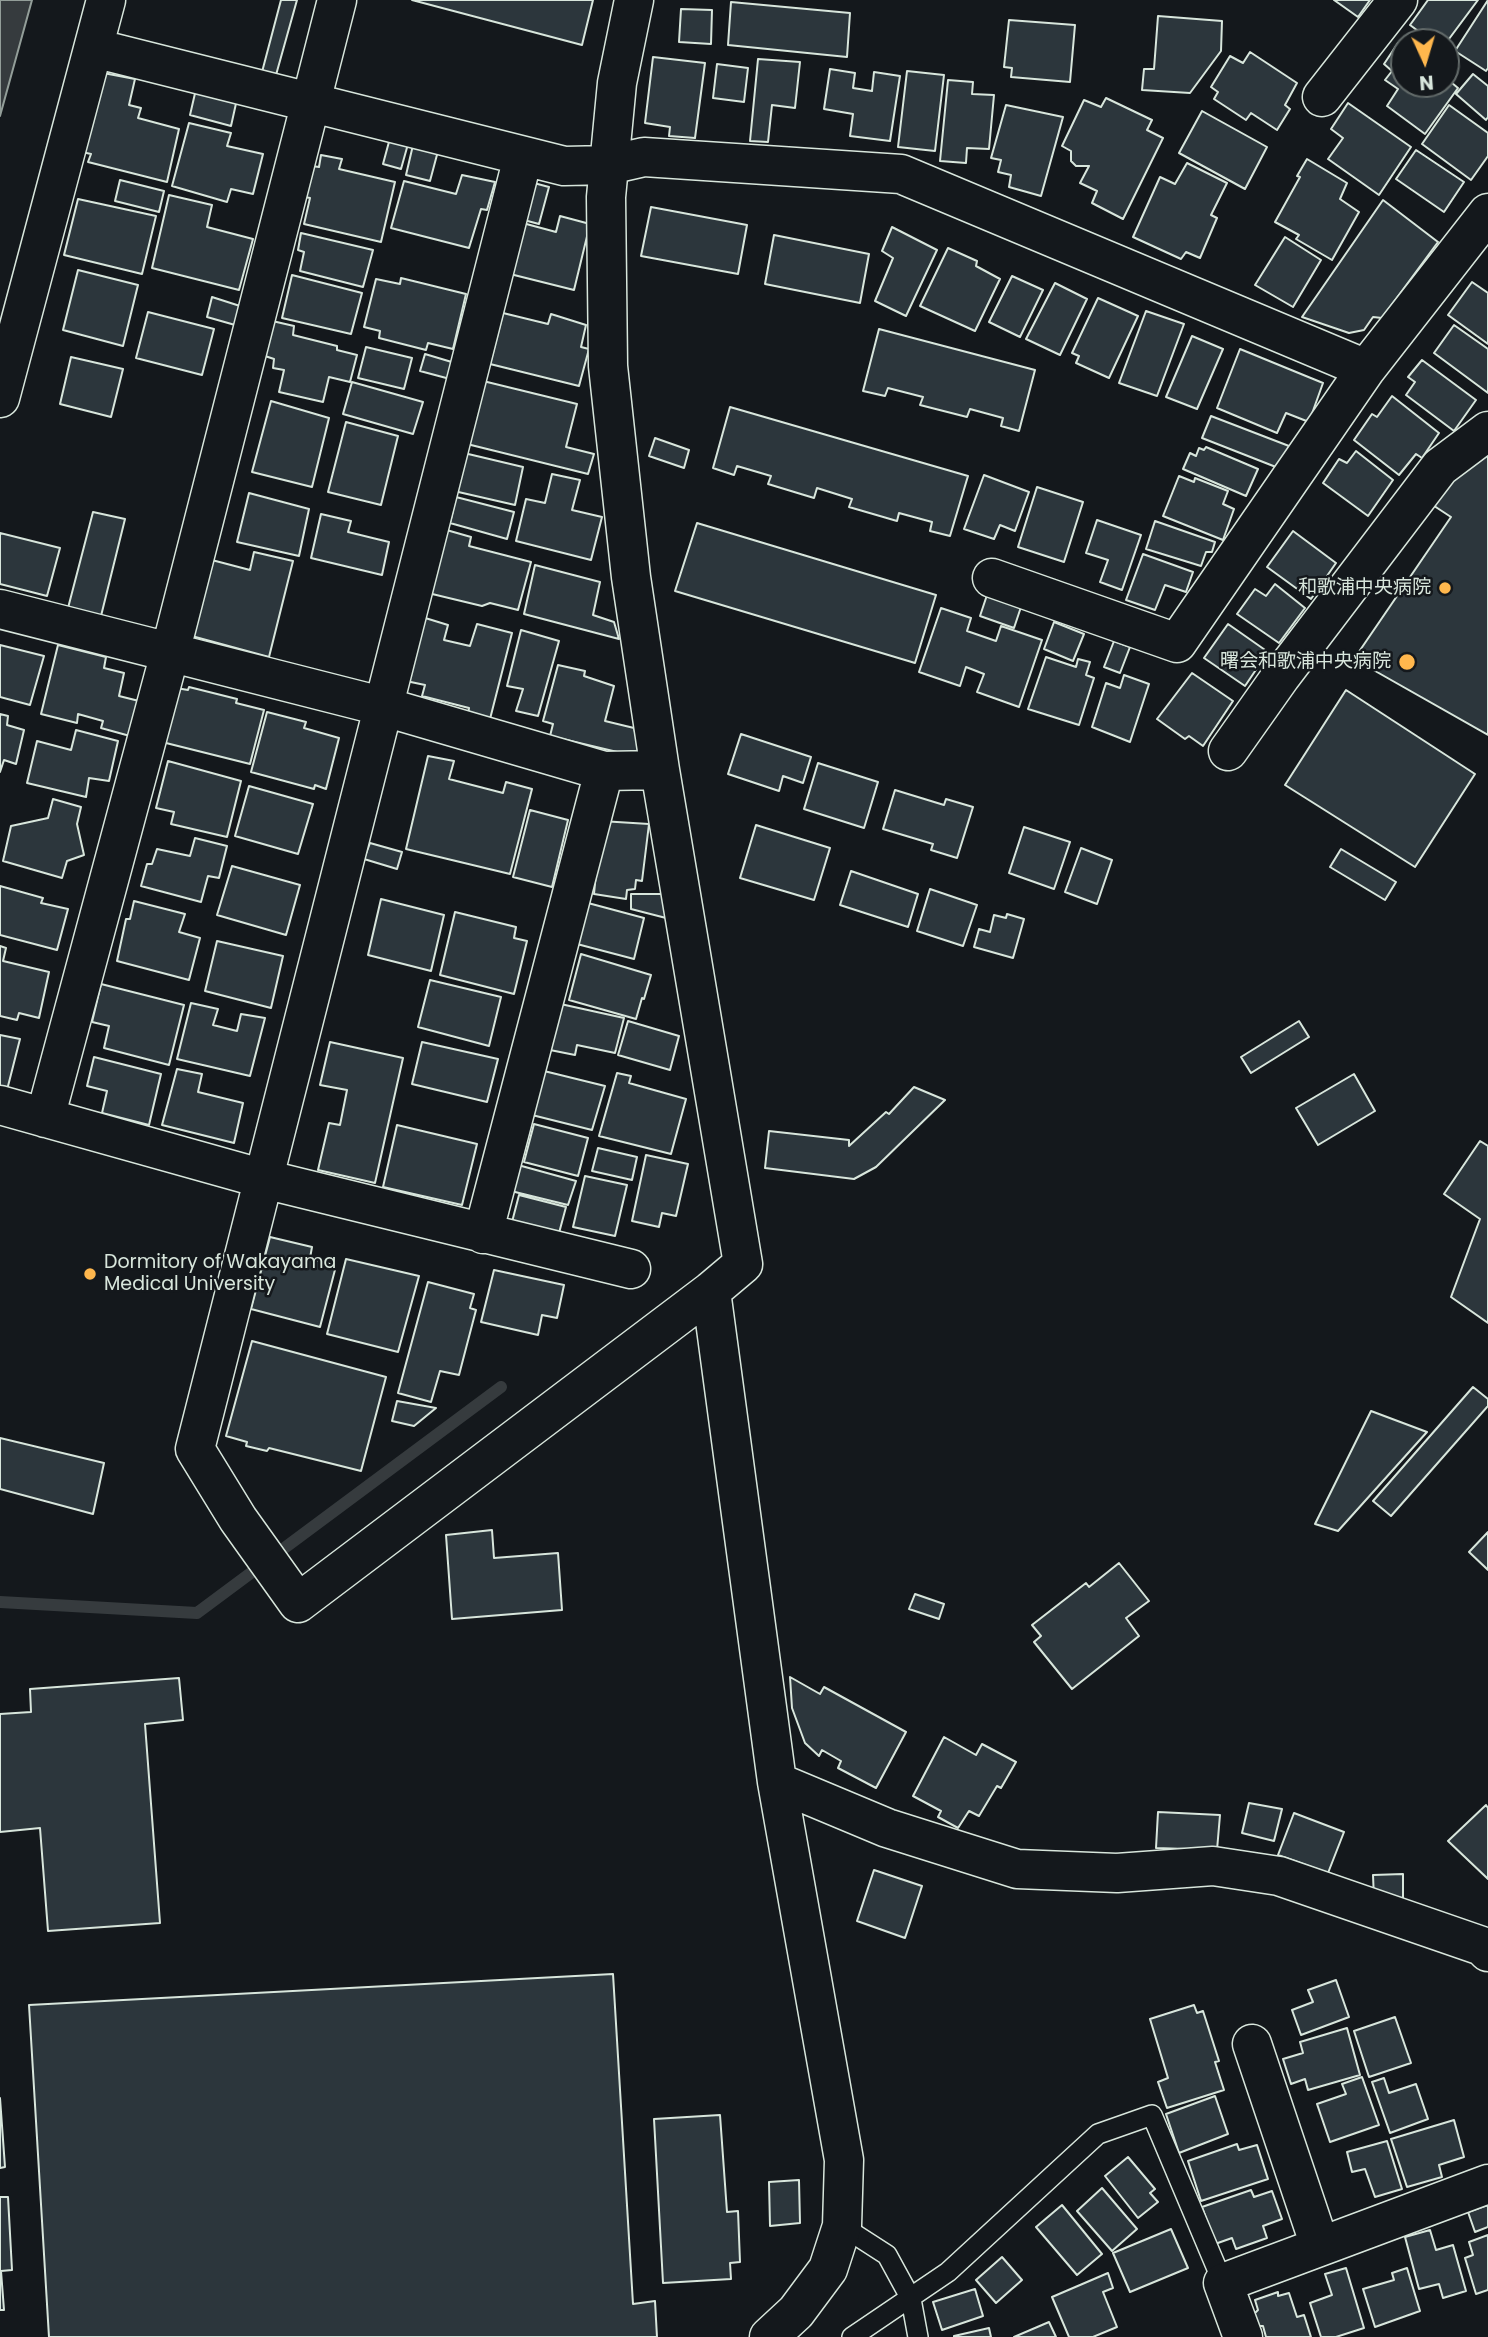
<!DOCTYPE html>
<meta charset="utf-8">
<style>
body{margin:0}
#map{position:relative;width:1488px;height:2337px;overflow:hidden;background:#14181c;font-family:Poppins,sans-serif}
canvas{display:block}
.north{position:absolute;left:1390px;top:28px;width:70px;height:70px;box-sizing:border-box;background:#14181c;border:2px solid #626a69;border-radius:50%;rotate:176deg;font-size:19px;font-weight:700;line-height:28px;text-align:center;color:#d8e6dc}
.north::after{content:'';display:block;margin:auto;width:24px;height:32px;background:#ffb74d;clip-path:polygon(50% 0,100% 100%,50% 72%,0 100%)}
</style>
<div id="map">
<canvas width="1488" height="2337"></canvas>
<div class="north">N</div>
</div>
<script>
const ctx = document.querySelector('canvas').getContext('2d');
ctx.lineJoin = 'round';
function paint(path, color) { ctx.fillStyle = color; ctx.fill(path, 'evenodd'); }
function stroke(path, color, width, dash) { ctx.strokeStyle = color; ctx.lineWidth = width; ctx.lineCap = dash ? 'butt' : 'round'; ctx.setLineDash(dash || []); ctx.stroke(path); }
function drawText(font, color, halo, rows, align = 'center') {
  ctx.font = font + ' Poppins,"Noto Sans JP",sans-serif'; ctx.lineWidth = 5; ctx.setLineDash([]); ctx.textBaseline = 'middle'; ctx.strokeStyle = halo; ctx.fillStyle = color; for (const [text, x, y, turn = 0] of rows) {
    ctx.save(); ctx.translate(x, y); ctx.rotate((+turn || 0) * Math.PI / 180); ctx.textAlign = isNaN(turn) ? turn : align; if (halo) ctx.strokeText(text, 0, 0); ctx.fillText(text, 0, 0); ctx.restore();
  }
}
const water = new Path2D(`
 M0 0H32L0 116Z`);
const stream = new Path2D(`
 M0 1602 197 1613 501 1387`);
const building = new Path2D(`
 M281 0H297L276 75 262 72Z
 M412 0H593L582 45Z
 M1334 0H1370L1358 17Z
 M1428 0H1478L1446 43 1433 42 1410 25Z
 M1488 0V68L1486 71 1455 51Z
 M731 2 850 13 847 57 728 45Z
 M681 9 712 10 711 44 679 42Z
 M1158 16 1222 21 1221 51 1190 93 1142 90 1144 69H1154Z
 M1009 20 1075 25 1070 82 1011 77 1012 68 1004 67Z
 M1398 43 1404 47V84H1446V78L1458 88 1425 134 1387 106 1398 89 1385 80 1392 71 1384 64Z
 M1250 52 1297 83 1285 105 1290 109 1277 130 1251 113 1246 120 1214 99 1218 92 1211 87 1230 56 1243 63Z
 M653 57 705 63 695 138 669 136 670 127 645 123Z
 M758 59 800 62 795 108 772 105 768 142 750 141Z
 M717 64 748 68 744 102 713 98Z
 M830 69 855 73 853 88 872 91 874 72 900 76 890 141 850 136 853 114 824 109Z
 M907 71 944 75 935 151 898 147Z
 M98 72 135 79 129 105 141 108 138 118 179 129 167 182 88 162 91 154 82 152Z
 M1473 74 1488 86V117L1486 120 1456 94Z
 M948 80 973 82 972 94 994 95 989 149 967 148 966 163 940 161Z
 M196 89 237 99 231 126 190 115Z
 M1106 98 1152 120 1147 130 1163 138 1123 219 1092 203 1097 191 1080 183 1089 166H1076L1071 161V151L1062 146 1084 100 1101 107Z
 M1348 103 1411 147 1379 195 1328 159 1343 138 1331 129Z
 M1006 105 1063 117 1041 196 1009 187 1011 175 998 172 1001 160 991 158Z
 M1449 105 1488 133V156L1471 180 1422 144Z
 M1202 111 1267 147 1245 189 1179 153Z
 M189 123 231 133 227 146 263 154 253 194 231 189 227 202 172 186Z
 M390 138 408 144 401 169 383 164Z
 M413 145 438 151 430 181 406 175Z
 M1416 150 1464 182 1444 212 1396 179Z
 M321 155 342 159 339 169 395 182 381 242 304 224 310 198 305 197 312 166 319 167Z
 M1307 159 1347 183 1340 199 1359 212 1332 260 1296 239 1299 235 1275 222 1300 177 1297 176Z
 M1187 163 1227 183 1211 215 1217 218 1200 258 1186 252 1181 259 1133 237 1160 177 1175 184Z
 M462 175 495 182 487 210 481 209 469 248 391 228 404 181 456 194Z
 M120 180 164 191 159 212 115 201Z
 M530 182 549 187 539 224 520 219Z
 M169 195 212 205 207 227 253 239 239 290 152 268Z
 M78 199 156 216 142 274 64 255Z
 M1383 200 1438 242 1382 318 1373 317 1364 330 1349 333 1302 317Z
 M651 207 747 225 738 274 641 256Z
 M560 216 590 224 574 290 506 273 519 222 556 232Z
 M892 227 937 250 906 316 875 301 893 258 882 251Z
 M301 233 373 250 363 287 300 271 304 252 298 250Z
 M774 235 869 254 860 303 765 284Z
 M1285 237 1321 260 1293 307 1255 285Z
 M948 248 977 261 976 266 1000 279 975 331 920 306Z
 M78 270 138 285 123 346 63 330Z
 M292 275 362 293 351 334 282 318Z
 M1012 276 1043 290 1020 337 989 322Z
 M401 278 466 294 453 349 428 343 426 350 379 338 380 331 364 327 376 279 400 284Z
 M1472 282 1488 293V344L1448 315Z
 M1055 283 1087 299 1060 355 1026 339Z
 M212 297 240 306 235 325 207 317Z
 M1098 298 1138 316 1109 378 1076 363 1079 356 1072 353Z
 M1146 311 1184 324 1157 396 1119 383Z
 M148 312 214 329 202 375 136 358Z
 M503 313 548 324 551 314 586 325 581 347 589 349 579 386 490 364Z
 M268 320 294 326 293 335 337 346V350L357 355 350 382 329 377 323 402 279 392 284 370 273 368 274 359 259 354Z
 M1454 325 1488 349V393L1434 353Z
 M879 329 1035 370 1019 431 1001 426 1003 418 970 409 967 417 920 405 923 397 888 388 885 396 863 391Z
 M1192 336 1223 349 1197 409 1166 397Z
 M366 347 412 358 404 389 358 378Z
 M1240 349 1323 383 1309 422 1286 413 1277 433 1217 408Z
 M425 354 455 363 450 379 420 371Z
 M71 357 123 369 111 417 60 404Z
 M1422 360 1476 400 1454 431 1406 395 1415 382 1408 377Z
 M479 380 577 404 566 447 594 454 588 474 463 443Z
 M352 382 423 402 413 434 343 414Z
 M1392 396 1439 433 1422 458 1416 454 1399 475 1354 440 1372 414 1377 417Z
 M271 401 329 418 312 487 252 472Z
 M730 407 968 476 950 536 930 531 932 522 899 513 897 521 849 507 852 499 817 488 814 498 768 484 771 476 737 466 734 475 713 468Z
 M1211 416 1289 446 1281 469 1202 438Z
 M346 422 398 436 381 505 328 492Z
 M655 438 689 450 684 468 649 456Z
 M1206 447 1258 469 1246 496 1183 469 1190 453 1196 456 1199 448 1204 450Z
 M1356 451 1393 480 1368 516 1323 483 1339 459 1347 463Z
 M1488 451V735L1354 659 1451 517 1425 500Z
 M464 453 523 467 515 505 454 491Z
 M552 474 580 480 572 510 602 517 591 560 516 541 526 499 545 503Z
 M984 475 1029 492 1015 531 1000 525 994 539 964 529Z
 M1179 476 1194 482 1195 478 1228 491 1223 504 1234 509 1223 540 1163 516Z
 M1037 487 1083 502 1064 562 1018 547Z
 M249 493 309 509 299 556 237 542Z
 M456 497 514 512 507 539 450 523Z
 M93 512 125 519 101 616 68 608Z
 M321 514 351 521 348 532 389 542 382 575 311 558Z
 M1097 520 1141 535 1122 590 1100 582 1108 560 1086 553Z
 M1155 521 1215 542 1212 552H1206L1201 566 1146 549Z
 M697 523 936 595 915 663 675 591Z
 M443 529 471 537 469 546 531 562 518 610 490 603 482 606 428 593Z
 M1293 531 1336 563 1311 599 1267 567Z
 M0 533 60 548 47 596 0 584Z
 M254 552 293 561 269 657 188 635 208 559 250 570Z
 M1143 554 1193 572 1186 592 1165 585 1155 610 1126 600Z
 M535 565 600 582 593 615 614 622 619 639 524 614Z
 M1275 584 1305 608 1279 643 1237 614 1255 589 1266 596Z
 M987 595 1021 607 1014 628 980 616Z
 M941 608 971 618 967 631 996 641 1001 626 1042 640 1019 707 977 692 984 674 966 667 960 686 919 672Z
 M422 617 448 625 444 640 470 646 477 624 512 633 490 719 468 714 469 708 422 696 425 685 406 681Z
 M1054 622 1084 634 1073 661 1044 649Z
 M1228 624 1268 652 1245 686 1204 658Z
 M521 630 559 641 538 716 516 711 523 689 507 686Z
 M1114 641 1130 647 1120 673 1104 667Z
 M0 645 44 656 30 705 0 697Z
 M58 645 106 657 104 668 124 673 119 696 139 701 130 736 101 728 103 721 78 714 77 723 41 714Z
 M1046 657 1076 667 1078 659 1090 662 1086 675 1094 678 1079 725 1028 709Z
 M558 665 585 671 584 676 614 686 605 721 634 728 640 751 634 756 550 736 553 724 543 721Z
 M1192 673 1233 701 1203 746 1189 736 1185 739 1157 719Z
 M1124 675 1149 684 1130 742 1092 727 1106 683 1120 688Z
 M189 687 237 699 236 703 264 710 250 764 162 742 176 688 188 690Z
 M1346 690 1475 774 1415 867 1285 785Z
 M267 712 306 722 304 728 339 738 326 789 315 785 314 789 251 772Z
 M0 714 8 716 7 725 24 730 16 764 4 760 0 772Z
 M76 730 118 741 109 781 89 778 86 797 27 783 37 741 71 750Z
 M741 734 811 757 803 783 783 776 779 791 728 774Z
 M428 756 454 761 449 779 503 793 506 782 532 789 510 874 406 849Z
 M168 761 241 781 227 837 171 824 174 812 156 808Z
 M818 763 878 782 864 828 804 809Z
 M249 786 313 804 298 854 235 836Z
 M895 790 944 805 946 799 973 807 957 858 931 850 933 844 883 829Z
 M53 799 81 807 77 824 84 855 67 861 62 878 3 861 11 826 48 818Z
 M530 810 568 820 552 887 513 877Z
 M601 821 649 824 642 881 636 880 635 889 627 890 626 899 594 894Z
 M756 825 830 848 814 900 740 878Z
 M1024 827 1070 842 1054 889 1009 873Z
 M195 838 227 846 219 878 208 876 201 902 141 886 147 864H152L157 849 190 856Z
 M370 843 402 852 397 869 364 859Z
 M1081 848 1112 860 1097 904 1065 892Z
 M1341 849 1396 882 1385 900 1330 867Z
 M232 866 300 885 286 935 217 915Z
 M851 871 918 894 908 927 840 905Z
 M0 886 43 898 41 903 68 909 57 950 0 935Z
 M930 889 977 905 963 946 917 931Z
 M631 894H662L666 918 631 909Z
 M381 899 444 915 431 971 368 955Z
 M134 901 185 914 179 932 200 938 189 980 117 961 126 919H130Z
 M588 903 644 918 634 959 577 944Z
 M455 912 516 927 514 938 527 941 514 994 440 975Z
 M1007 914 1024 919 1013 958 974 947 979 929 990 932 994 915 1006 918Z
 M217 941 283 956 271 1008 205 991Z
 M0 946 6 948 3 961 49 972 39 1018 19 1013 17 1020 0 1016Z
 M581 954 651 975 644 999 642 998 636 1019 569 1000Z
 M430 980 501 997 489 1046 418 1027Z
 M101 984 184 1005 169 1065 104 1048 109 1026 92 1022Z
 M191 1003 218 1009 213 1025 237 1031 241 1014 265 1018 250 1076 177 1059Z
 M556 1003 624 1018 615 1053 577 1045 575 1055 545 1049Z
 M628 1021 679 1036 670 1070 618 1055Z
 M1299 1021 1309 1037 1251 1073 1241 1057Z
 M0 1035 20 1039 6 1094 0 1092Z
 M330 1042 403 1058 375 1183 318 1170 329 1123 340 1125 347 1090 320 1085Z
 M422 1042 498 1059 487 1102 412 1084Z
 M94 1057 161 1074 149 1125 102 1113 107 1091 87 1086Z
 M177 1069 202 1074 198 1092 243 1103 234 1143 162 1125Z
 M540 1070 605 1086 592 1130 528 1114Z
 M617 1073 631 1076 629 1083 686 1099 671 1154 599 1136Z
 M1354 1074 1375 1111 1318 1145 1296 1108Z
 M914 1087 945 1100 876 1167 854 1179 765 1168 769 1131 849 1140V1146L886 1112 889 1114Z
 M534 1124 588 1138 578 1176 524 1162Z
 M397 1125 477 1144 462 1205 383 1187Z
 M1480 1141 1488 1146V1323L1451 1297 1480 1219 1444 1194Z
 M598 1148 637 1157 632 1180 592 1171Z
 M646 1155 688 1164 676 1216 662 1213 659 1227 632 1221Z
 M518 1165 576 1181 568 1205 511 1191Z
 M585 1176 627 1185 615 1236 573 1227Z
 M519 1195 566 1207 559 1233 512 1222Z
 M270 1237 312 1247 310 1258 336 1266 320 1327 251 1309Z
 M346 1259 419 1276 398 1352 327 1334Z
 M494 1270 564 1285 557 1318 542 1315 538 1335 481 1322Z
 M428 1282 474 1294 470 1308 476 1310 459 1375 440 1371 431 1402 398 1393Z
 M252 1341 386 1377 361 1471 269 1448 267 1451 246 1446 247 1442 226 1436Z
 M1473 1387 1488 1399V1406L1391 1516 1373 1501Z
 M397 1401 436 1408 414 1426 392 1421Z
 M1371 1411 1427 1432 1338 1531 1315 1524Z
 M0 1438 104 1463 93 1514 0 1489Z
 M492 1530 494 1558 558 1553 562 1610 452 1619 446 1535Z
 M1488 1532V1570L1469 1552Z
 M1119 1563 1149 1601 1126 1618 1139 1636 1072 1689 1034 1642 1041 1636 1032 1625 1086 1583 1089 1587Z
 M915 1594 944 1604 939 1619 909 1609Z
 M790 1677 820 1694 824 1687 906 1732 876 1788 838 1768 841 1761 822 1750 819 1756 805 1743 792 1708Z
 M179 1678 183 1720 145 1724 160 1923 48 1931 40 1828 0 1832V1714L31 1712 30 1689Z
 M944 1737 976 1755 982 1744 1016 1762 1001 1788 997 1786 979 1816 969 1811 958 1828 938 1817 941 1811 913 1796Z
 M1249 1803 1282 1809 1274 1841 1242 1833Z
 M1486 1805 1488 1808V1879L1448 1841Z
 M1158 1812 1220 1815 1217 1850 1156 1848Z
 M1294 1813 1344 1832 1328 1873 1278 1855Z
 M874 1870 922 1886 905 1938 857 1921Z
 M1403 1874V1899H1374L1373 1875Z
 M613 1974 633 2304 655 2301 657 2337H49L29 2005Z
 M1336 1980 1349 2017 1301 2035 1292 2010 1313 2002 1308 1990Z
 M1194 2005 1197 2013 1203 2011 1219 2061 1215 2062 1224 2090 1167 2108 1158 2082 1168 2078 1150 2019Z
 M1395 2017 1411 2063 1369 2077 1354 2031Z
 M1347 2028 1360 2075 1308 2090 1305 2079 1291 2084 1283 2059 1303 2053 1300 2042Z
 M1362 2077 1379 2125 1330 2142 1317 2104 1346 2094 1342 2084Z
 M1384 2078 1389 2093 1416 2084 1428 2119 1390 2133 1372 2082Z
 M1215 2096 1228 2134 1179 2153 1166 2114Z
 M0 2098 5 2167 0 2168Z
 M720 2115 727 2212 738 2211 740 2262 730 2263 731 2279 663 2283 654 2119Z
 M1454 2120 1464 2157 1439 2165 1442 2177 1407 2187 1391 2139Z
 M1387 2141 1402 2189 1375 2197 1365 2169 1352 2172 1347 2152Z
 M1237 2144 1239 2150 1257 2145 1268 2179 1201 2201 1188 2161Z
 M1128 2157 1155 2189 1150 2193 1158 2202 1138 2218 1105 2176Z
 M799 2180 800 2223 770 2226 769 2182Z
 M1102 2188 1137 2229 1112 2251 1077 2211Z
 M1251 2190 1254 2197 1272 2191 1282 2219 1263 2226 1267 2238 1236 2249 1232 2238 1215 2244 1202 2207Z
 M0 2197H8L12 2270 1 2271 4 2310H0Z
 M1062 2205 1102 2254 1077 2275 1036 2227Z
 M1488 2205V2227L1475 2232 1468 2212Z
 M1171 2229 1188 2268 1130 2292 1113 2253Z
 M1430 2230 1436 2250 1453 2245 1466 2291 1443 2298 1439 2284 1419 2289 1405 2237Z
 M1488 2235V2290L1476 2294 1465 2258 1473 2255 1469 2242Z
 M1002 2257 1022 2280 996 2303 976 2280Z
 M1346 2268 1364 2328 1336 2337H1321L1310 2303 1332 2295 1325 2274Z
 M1407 2268 1420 2311 1375 2327 1363 2289 1394 2280 1392 2273Z
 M1108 2273 1113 2288 1103 2292 1117 2327 1093 2337H1069L1052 2297Z
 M975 2289 983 2316 942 2330 933 2302Z
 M1278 2292V2296L1289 2293 1297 2317 1304 2315 1311 2337H1266L1263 2326H1258L1252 2316 1258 2310 1255 2300Z
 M1049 2322 1056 2337H1014Z
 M989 2328 991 2337H954V2336Z`);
const service = new Path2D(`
 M842 2226 887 2255 911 2299 918 2337
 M852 2337 948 2272 1098 2134 1152 2115 1223 2283`);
const minor = new Path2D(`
 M94 48 564 166 609 165 644 157 901 174 1366 369
 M1322 97 1398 0
 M523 157 195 1449 238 1519 298 1603 711 1291 743 1264 660 770 631 577 608 366 606 197 617 83 634 0
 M0 398 106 0
 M992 578 1177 643 1366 369 1488 213
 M0 609 385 707 604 771 660 770
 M1228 751 1281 676 1440 467 1488 431
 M0 1105 264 1179 631 1269
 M45 1118 170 653 337 0
 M483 1234 604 771
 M711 1291 777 1782 844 2160 842 2226 828 2269 796 2312 769 2337
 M777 1782 887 1828 1017 1869 1117 1873 1213 1866 1279 1876 1482 1946 1488 1952
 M1252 2044 1320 2246
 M1243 2337 1223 2283 1488 2184`);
const markers = [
 [1445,588,7,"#ffb74d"],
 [1407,662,9,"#ffb74d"],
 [90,1274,7,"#ffb74d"]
];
const poiNames = [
 ["和歌浦中央病院",1431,588],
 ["曙会和歌浦中央病院",1391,662],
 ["Dormitory of Wakayama",104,1263,"left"],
 ["Medical University",104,1285,"left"]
];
paint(water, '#363b3e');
stroke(water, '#939e99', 2);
stroke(stream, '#363b3e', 12);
paint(building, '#2c363c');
stroke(building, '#d8e6dc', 2);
stroke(service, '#d8e6dc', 22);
stroke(minor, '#d8e6dc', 41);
stroke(service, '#14181c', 19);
stroke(minor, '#14181c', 38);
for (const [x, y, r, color] of markers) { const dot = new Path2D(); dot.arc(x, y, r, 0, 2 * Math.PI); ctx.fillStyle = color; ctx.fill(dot); stroke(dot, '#14181c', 2.5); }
drawText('19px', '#d8e6dc', '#14181c', poiNames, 'right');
</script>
